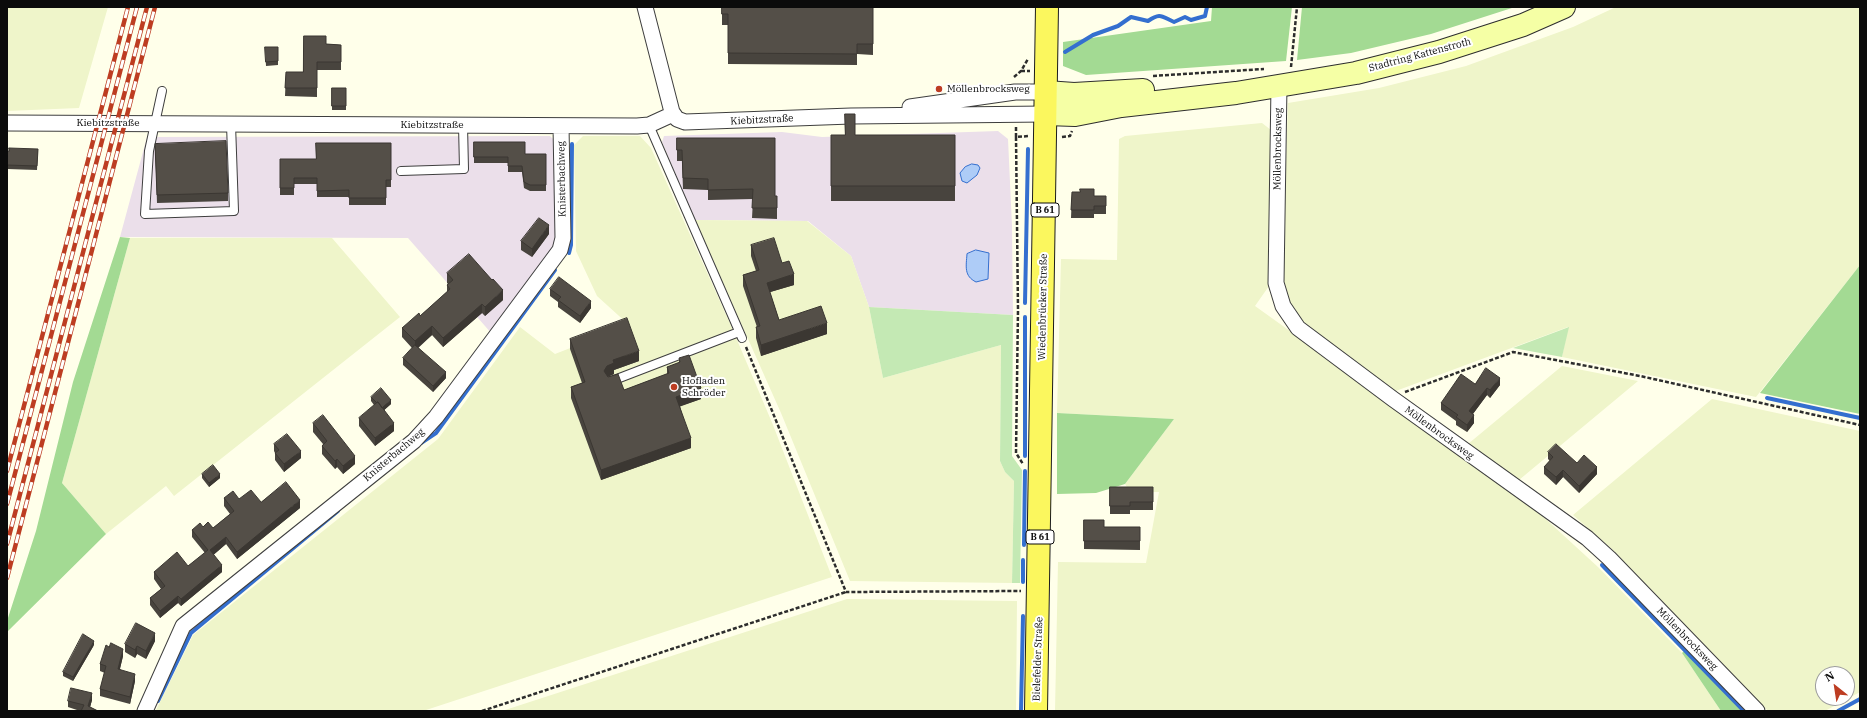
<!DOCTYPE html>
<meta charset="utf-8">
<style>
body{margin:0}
#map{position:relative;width:1867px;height:718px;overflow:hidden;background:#ffffea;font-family:"IBM Plex Serif",serif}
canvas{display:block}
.frame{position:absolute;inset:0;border:8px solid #0b0b0b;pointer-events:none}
.north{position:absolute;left:1815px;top:666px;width:40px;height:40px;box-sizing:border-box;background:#fff;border:1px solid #9d9d9d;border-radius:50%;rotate:330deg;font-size:11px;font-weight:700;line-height:16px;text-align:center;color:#0b0b0b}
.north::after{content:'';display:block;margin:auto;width:14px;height:18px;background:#bd3d22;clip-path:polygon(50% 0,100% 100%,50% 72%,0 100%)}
</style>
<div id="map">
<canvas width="1867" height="718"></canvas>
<div class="frame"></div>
<div class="north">N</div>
</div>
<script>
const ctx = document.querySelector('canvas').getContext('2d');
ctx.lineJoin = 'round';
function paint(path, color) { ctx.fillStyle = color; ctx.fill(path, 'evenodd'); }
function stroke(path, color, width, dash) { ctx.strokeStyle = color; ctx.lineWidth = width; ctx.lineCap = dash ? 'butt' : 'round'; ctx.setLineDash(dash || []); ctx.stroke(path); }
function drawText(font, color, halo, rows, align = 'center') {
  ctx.font = font + ' "IBM Plex Serif",serif'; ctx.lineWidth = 4; ctx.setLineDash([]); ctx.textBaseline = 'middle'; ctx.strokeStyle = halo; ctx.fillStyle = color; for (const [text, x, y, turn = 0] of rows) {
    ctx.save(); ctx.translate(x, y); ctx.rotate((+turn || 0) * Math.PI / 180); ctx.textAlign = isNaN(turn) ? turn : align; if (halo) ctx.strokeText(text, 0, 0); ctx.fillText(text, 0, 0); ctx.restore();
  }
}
const industrial = new Path2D(`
 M998 131 1008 139 1012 226 1013 315 869 307 851 256 808 221 695 220 662 142 664 136 782 132 822 137Z
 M550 136 558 144 556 247 492 334 408 238 120 237 147 137Z`);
const farmland = new Path2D(`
 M7 7H108L79 108 7 111Z
 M1616 7H1860V265L1756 397 1562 357 1568 327 1393 392 1302 325 1291 305 1282 282 1288 103 1379 88 1466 66 1573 27Z
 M1262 123 1271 130 1269 286 1255 306 1540 510 1538 512 1598 567 1682 653 1721 711H1055L1058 562 1146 563 1159 492H1130L1125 484 1174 419 1057 413 1061 259 1117 260 1119 139 1125 136Z
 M583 136H640L651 148 732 328 773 425 832 577 423 711 156 710 193 635 438 439 520 327 555 354 629 325 597 296 576 251 574 145Z
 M695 220 807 221 851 256 869 307 883 378 1001 345 1000 461 1005 472 1014 481 1012 583 850 581 781 413Z
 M130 238H332L400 317 174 496 166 486 106 534 62 483Z
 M1562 366 1638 381 1519 480 1468 444Z
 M1712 399 1860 431V692L1825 711H1768L1613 550 1573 515ZM1823 674H1847V698H1823Z
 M847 599 1017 601 1016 711H502Z`);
const green = new Path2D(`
 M869 307 1013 315 1012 456 1022 470 1020 583H1012L1014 481 1005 472 1000 461 1001 345 883 378Z
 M1569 327 1562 357 1513 348Z`);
const forest = new Path2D(`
 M1212 7H1292L1286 61 1086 75 1063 66V42L1211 21Z
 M1302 7H1515L1431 34 1351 53 1297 60Z
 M120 237 130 238 62 483 106 534 7 632V621L36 531 73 382Z
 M1860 265V414L1760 393Z
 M1057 413 1174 419 1125 484 1096 493 1057 494Z
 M1690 645 1754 711H1721L1682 653Z`);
const water = new Path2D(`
 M972 164 978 165 980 168 977 175 967 183 962 181 960 173 965 167Z
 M976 250 989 253 988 279 976 282C964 276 966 267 967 254Z`);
const stream = new Path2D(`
 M1065 52 1093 35 1118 26 1131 17 1148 21C1161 12 1162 17 1174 22L1185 17 1191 20 1205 16 1207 7
 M569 253 571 245 572 144
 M1025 303 1028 149
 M1767 398 1860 418
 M421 443 436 433 555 270
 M1025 456V317
 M1024 545 1025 471
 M1602 565 1744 711
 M1023 582V560
 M158 701 191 633 338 511
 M1021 711 1023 616
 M1838 711 1860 699`);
const path = new Path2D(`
 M1291 67 1297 7
 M1021 71H1030
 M1153 76 1264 69
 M1014 77 1021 71 1028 59
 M1016 127V137L1029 136
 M1016 137 1018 310 1016 453 1023 464
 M1062 137 1070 136 1072 131
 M746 347 846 592 1021 591
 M1405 392 1513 352 1640 376 1860 425
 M482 711 846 592`);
const service = new Path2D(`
 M162 91 149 151 145 214 234 211 231 124
 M649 125 742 338
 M401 171 464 169 463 125
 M609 382 739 332`);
const minor = new Path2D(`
 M645 7 672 112 677 119 685 122 851 116 1046 114
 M1279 85 1276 283 1283 306 1298 328 1393 399 1587 538 1609 558 1757 711
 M910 107 1015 92H1046
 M7 123 637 126 649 125 673 114
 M145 711 183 626 414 441 436 417 560 250 563 238 561 126`);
const secondary = new Path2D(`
 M1046 92 1074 94 1143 90
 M1046 114 1075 115 1121 106 1236 93 1356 73 1439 52 1523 25 1564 7`);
const primary = new Path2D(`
 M1036 711 1047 7`);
const rail = new Path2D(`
 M7 471 128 7
 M7 504 137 7
 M7 544 147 7
 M7 578 155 7`);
const wall = new Path2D(`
 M722 7H873V55L857 54V65L728 64V25H722Z
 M326 44 341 45V70H317V97L285 96 286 72H303Z
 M265 47H278V65L266 66Z
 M332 88H346V110H332Z
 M831 135H955V201H831Z
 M677 138 775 196H777V219L752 218 753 199 708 200V190L683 189 682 161H677Z
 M474 142 525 154H546V191H530L524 188 522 172H508V163H474Z
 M391 143V187H386V205H349V197H317V184H294V195H280V159H316Z
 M155 144 228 193V201L157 203Z
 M38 149 37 170 7 169V151Z
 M1072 192 1094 196H1106V214H1094V218H1071Z
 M549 234 532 257 521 250V241Z
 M751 245 782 263 794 285 770 292 779 320 827 334 761 356 756 338V327H757L743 286V275L756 271 751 256Z
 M447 273 503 300 485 316 482 313 443 347 432 335 418 347 446 378 433 392 403 365V358L412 348 402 337V328L420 316 447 292V285L448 284 447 283Z
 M550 289 591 308 580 323 558 307V302L550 296Z
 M570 339 639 361 614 370V374L608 377 624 390 667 374V367L679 363V358L701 399 680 406 691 448 601 480 571 398V387L582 383 570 349Z
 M1475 384 1500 385 1490 398 1487 395 1473 414 1474 423 1467 432 1456 425V421L1441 410V403Z
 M371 397 391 404 384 410 394 431 375 446 359 426V418L374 405 371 401Z
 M313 423 355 464 343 474 337 467 335 469 322 454V446L323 444 313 432Z
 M274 444 301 458 284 472 275 460V453L274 451Z
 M1548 452 1577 463 1597 474 1579 493 1563 477 1556 485 1544 474V467L1550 461 1548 459Z
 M202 474 220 478 209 487 202 478Z
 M1110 487H1153V510H1130V514H1110Z
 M224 498 239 499 300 508 237 559 226 544 213 555 222 572 181 606 178 603 160 618 150 605V598L161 589 154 579V572L188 566 205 553 192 537V530L203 527 213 528 230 514 224 506Z
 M1084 520 1104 527H1140V550L1084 549Z
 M155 641 146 659 137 654 135 658 125 652V644Z
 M94 645 73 681 63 676V672Z
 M109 647 123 656 120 669 135 681 130 704 100 696V689L105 673 100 671V664Z
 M92 700 90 707 98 711H80L68 707V701Z`);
const shadedWall = new Path2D(`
 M549 225V234L532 257V249Z
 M794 274V285L767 293V283Z
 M503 290V300L485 316V307Z
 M591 301V308L580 323V316Z
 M482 304V313L443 347V338Z
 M827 323V334L761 356V345Z
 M432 326V335L415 351V341Z
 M639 351V361L614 370V374L607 377 604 371 607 366 613 360Z
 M446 372V378L433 392V386Z
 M1500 378V385L1490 398V390Z
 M701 388V399L676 408V397Z
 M1487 388V395L1469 419V411Z
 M391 400V404L381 413V408Z
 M1474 415V423L1467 432V425Z
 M394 423V431L375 446V438Z
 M691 438V448L601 480V470Z
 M301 451V458L284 472V464Z
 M355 456V464L343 474V466Z
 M337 459V467L335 469V461Z
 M1597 467V474L1579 493V486Z
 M1563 470V477L1556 485V477Z
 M220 474V478L209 487V483Z
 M300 500V508L237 559V552Z
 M226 537V544L210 558V550Z
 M222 565V572L181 606V599Z
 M178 596V603L160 618V611Z
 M155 633V641L146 659V651Z
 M94 641V645L73 681V677Z
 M137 646V654L135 658V650Z
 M123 649V656L118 676V669Z
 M135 674V681L130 704V697Z
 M92 693V700L89 711 88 706Z`);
const building = new Path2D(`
 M722 7H873V44H857V54L728 53V14H722Z
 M304 36H326V44L341 45V62H317V88H285L286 72H303Z
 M265 47H278V61L266 62Z
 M332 88H346V106H332Z
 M845 114H855V135H955V186H831V135H845Z
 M677 138H775V196H777V208H752L753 189 708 190V179L683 178 682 150H677Z
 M226 141 228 193 157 195 155 144Z
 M474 142H525V154H546V185H530L524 182 522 166H508V157H474Z
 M316 143H391V180H386V198H349V190L317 191V178H294V188H280V159H316Z
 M9 148 38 149 37 166 7 165V151H9Z
 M1080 189H1094V196H1106V206H1094V210H1071L1072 192H1080Z
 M539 218 549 225 532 249 521 241Z
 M774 238 782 263 789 261 794 274 767 283 779 320 821 306 827 323 761 345 756 327 760 326 743 275 759 270 751 245Z
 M469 254 492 280 493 279 503 290 485 307 482 304 443 338 432 326 415 341 402 328 419 313 420 316 450 289 447 285 453 280 447 273Z
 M559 277 591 301 580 316 558 300 561 297 550 289Z
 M627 318 639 351 613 360 614 363 607 366 604 371 608 377 618 374 624 390 669 373 667 367 680 362 679 358 689 355 701 388 676 397 691 438 601 470 571 387 585 382 570 339Z
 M415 345 446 372 433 386 403 358Z
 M1486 368 1500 378 1490 390 1487 388 1469 411 1474 415 1467 425 1456 417 1458 415 1441 403 1461 374 1475 384Z
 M381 388 391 400 382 408 378 402 377 403 371 397Z
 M378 402 394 423 375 438 359 418Z
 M323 415 355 456 343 466 337 459 335 461 322 446 327 441 313 423Z
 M287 434 301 451 284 464 275 453 279 450 274 444Z
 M1556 444 1577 463 1584 455 1597 467 1579 486 1563 470 1556 477 1544 467 1553 457 1548 452Z
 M213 465 220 474 209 483 202 474Z
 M286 482 300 500 237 552 226 537 210 550 222 565 181 599 178 596 160 611 150 598 165 586 154 572 177 552 188 566 208 550 192 530 200 523 203 527 208 522 213 528 234 511 224 498 233 491 239 499 251 490 261 502Z
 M1110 487H1153V502H1130V506H1110Z
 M1084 520H1104V527H1140V541H1084Z
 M136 623 155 633 146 651 137 646 135 650 125 644Z
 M83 634 94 641 73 677 63 672Z
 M111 643 123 649 118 669 135 674 130 697 100 689 106 666 100 664 106 645 109 647Z
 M71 688 92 693 88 706 98 711H81L84 705 68 701Z`);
const markers = [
 [939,89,4,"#bd3d22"],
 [674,387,4,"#bd3d22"]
];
const shields = [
 [1045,210,28],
 [1040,537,28]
];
const shieldNames = [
 ["B 61",1045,210],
 ["B 61",1040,537]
];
const streetNames = [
 ["Stadtring Kattenstroth",1420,55,-15],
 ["Kiebitzstraße",762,120,-3],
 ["Kiebitzstraße",108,123],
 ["Kiebitzstraße",432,125],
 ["Möllenbrocksweg",1278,149,-89],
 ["Knisterbachweg",562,179,-91],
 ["Wiedenbrücker Straße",1043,307,-89],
 ["Möllenbrocksweg",1439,433,36],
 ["Knisterbachweg",394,455,-40],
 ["Möllenbrocksweg",1687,639,46],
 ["Bielefelder Straße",1038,659,-88]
];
const poiNames = [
 ["Möllenbrocksweg",947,89],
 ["Hofladen",682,381],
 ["Schröder",682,393]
];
paint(industrial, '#ebdfea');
paint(farmland, '#eff5ca');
paint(green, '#c4e9b4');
paint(forest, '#a3da93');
paint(water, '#aeccf7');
stroke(water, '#346fcf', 1);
stroke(stream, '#346fcf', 4);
stroke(service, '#3e3e3e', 10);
stroke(minor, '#3e3e3e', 17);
stroke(secondary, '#2d2d2d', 24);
stroke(primary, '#1c1c1c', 24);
stroke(path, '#2d2d2d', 2.5, [4, 2]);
stroke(service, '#fff', 8);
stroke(minor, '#fff', 15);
stroke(secondary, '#f5ffa5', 22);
stroke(primary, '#fbf75e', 22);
stroke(rail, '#bd3d22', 4.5);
stroke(rail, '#fff', 3, [9]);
paint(wall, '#48443e');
paint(shadedWall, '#3b3732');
paint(building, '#544f48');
stroke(building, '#3b3732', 1);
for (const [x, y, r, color] of markers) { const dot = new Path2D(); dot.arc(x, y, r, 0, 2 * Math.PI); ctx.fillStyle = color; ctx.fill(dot); stroke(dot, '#fff', 1.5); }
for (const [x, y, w] of shields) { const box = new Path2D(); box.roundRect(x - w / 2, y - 7, w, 14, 3); ctx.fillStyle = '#fff'; ctx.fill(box); stroke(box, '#0b0b0b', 1); }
drawText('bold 9px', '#0b0b0b', null, shieldNames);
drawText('10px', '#0b0b0b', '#fff', streetNames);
drawText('10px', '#0b0b0b', '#fff', poiNames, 'left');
</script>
